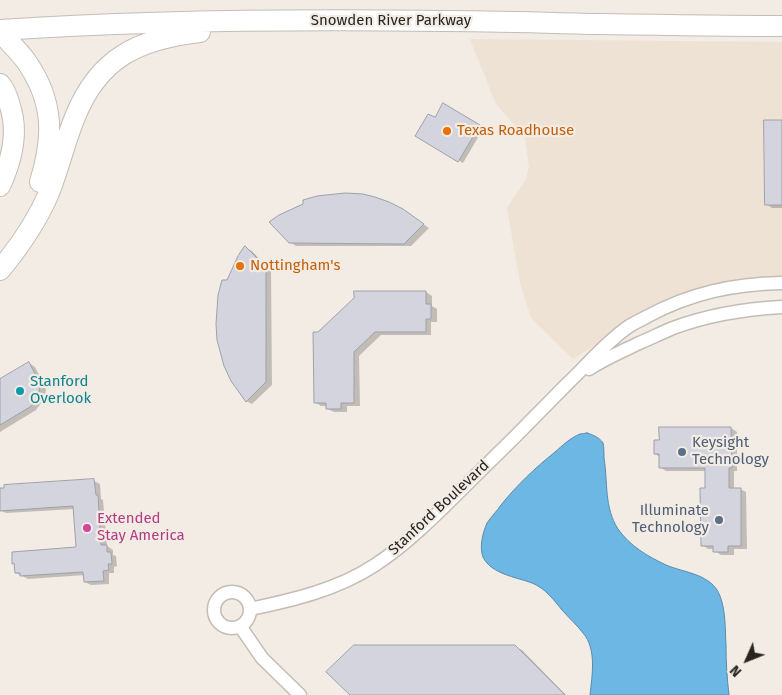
<!DOCTYPE html>
<style>
body{margin:0}
#map{position:relative;width:782px;height:695px;overflow:hidden;background:#f2ece4;font-family:"Fira Sans",sans-serif}
canvas{display:block}
.north{position:absolute;left:722px;top:635px;width:50px;height:50px;-webkit-text-stroke:4px #f2ece4;paint-order:stroke;rotate:226deg;font-size:14px;font-weight:700;line-height:20px;text-align:center;color:#272522}
.north::after{content:'';display:block;margin:auto;width:18px;height:22px;background:#272522;clip-path:polygon(50% 0,100% 100%,50% 72%,0 100%)}
</style>
<div id="map">
<canvas width="782" height="695"></canvas>
<div class="north">N</div>
</div>
<script>
const ctx = document.querySelector('canvas').getContext('2d');
ctx.lineJoin = 'round';
function paint(path, color) { ctx.fillStyle = color; ctx.fill(path, 'evenodd'); }
function stroke(path, color, width, dash) { ctx.strokeStyle = color; ctx.lineWidth = width; ctx.lineCap = dash ? 'butt' : 'round'; ctx.setLineDash(dash || []); ctx.stroke(path); }
function drawText(font, color, halo, rows, align = 'center') {
  ctx.font = font + ' "Fira Sans",sans-serif'; ctx.lineWidth = 4.5; ctx.setLineDash([]); ctx.textBaseline = 'middle'; ctx.strokeStyle = halo; ctx.fillStyle = color; for (const [text, x, y, turn = 0] of rows) {
    ctx.save(); ctx.translate(x, y); ctx.rotate((+turn || 0) * Math.PI / 180); ctx.textAlign = isNaN(turn) ? turn : align; if (halo) ctx.strokeText(text, 0, 0); ctx.fillText(text, 0, 0); ctx.restore();
  }
}
const built = new Path2D(`
 M470 39 782 42V277L771 276 672 298 573 359 531 318 520 283 507 208 526 179 529 167 525 137 496 104Z`);
const water = new Path2D(`
 M587 433C593 435 599 437 603 443 604 447 604 454 604 458 608 483 604 507 618 529 630 546 647 556 666 565 685 573 712 574 720 596 726 612 725 629 726 645 726 662 727 678 729 695H590C592 676 597 649 583 633 577 625 569 618 562 610 554 600 545 588 532 583 516 577 491 574 483 557 479 547 483 532 487 523 491 517 497 511 501 505 517 485 535 468 555 452 562 446 570 438 580 434 581 434 586 433 587 433Z`);
const shadow = new Path2D(`
 M444 105 483 129 463 163 417 136 435 119Z
 M782 121V208H772L766 204Z
 M403 210 429 228 411 246H296L290 242Z
 M246 248 252 251 271 271 272 385 252 404 246 401 228 282Z
 M426 292 432 296V306L437 309V322H431V335H381L359 356 360 406H347V412H334L328 409V406H321L315 402V333Z
 M29 363 35 367 44 384 46 390 44 399 36 410 0 432V381Z
 M731 428 737 432V471H734V489H740L746 492 747 549H734V555H721L715 551V549H708L702 545 706 489V471H666L660 467V457L655 454Z
 M94 481 100 484 101 499 103 500 107 546 113 550V555L116 556 117 566 114 567V573H109V584L91 585 85 582V575L28 579 16 573V564L14 563 78 548 75 509 6 513 0 510V500Z
 M515 647 522 650 566 695H352Z`);
const building = new Path2D(`
 M443 103 480 125 458 162 415 136 428 114 435 117Z
 M764 120H782V205H765Z
 M346 193 363 194 375 197 389 202 403 209 424 224 404 244 289 243 269 222 279 215 303 204V200L317 196Z
 M245 246 266 267V382L246 402 231 381 224 366 217 340 216 324 218 295 222 280H227L238 256Z
 M354 291H426V304H431V319H426V332H375L354 352V403H341V409H326V403H314L313 332H318L354 298Z
 M29 362 38 380 40 386 38 396 35 402 30 407 0 425V379Z
 M659 427H731L732 468H729V488H741V546H728V552H713V546H701L700 488H705V468H659V454H654V440H659Z
 M94 479 96 495H98L101 545H107V552H111L112 564H108L109 570 103 571 104 581 84 582 83 572 20 576V573H15L14 563 12 564V552L76 547 73 506 0 511V488H4V485Z
 M354 645H515L565 695H350L326 672Z`);
const minor = new Path2D(`
 M589 369C604 359 621 352 637 344 649 339 661 333 673 328 708 315 744 309 782 307
 M214 610a18 18 0 1 1 36 0a18 18 0 1 1-36 0Z
 M250 609C293 600 337 590 375 565 407 544 435 516 463 488 498 454 533 419 567 384 587 365 605 343 628 327 634 323 641 320 648 316 691 293 733 284 782 283
 M240 626 262 658 300 695`);
const primary = new Path2D(`
 M0 30C148 20 296 19 444 21 495 21 546 23 597 24 659 25 720 26 782 26
 M0 32C9 42 19 51 26 61 54 101 54 137 40 182
 M0 84C5 90 8 98 10 106 19 133 12 160 0 186
 M0 270C20 246 37 221 49 193 59 168 65 141 75 117 99 57 139 39 200 32`);
const markers = [
 [447,131,5,"#e8710a"],
 [240,266,5,"#e8710a"],
 [20,391,5,"#0f9aa8"],
 [682,452,5,"#5c6f8a"],
 [719,520,5,"#5c6f8a"],
 [87,528,5,"#d1479c"]
];
const streetNames = [
 ["Snowden River Parkway",391,21],
 ["Stanford Boulevard",439,508,-43]
];
const foodNames = [
 ["Texas Roadhouse",457,131],
 ["Nottingham's",250,266]
];
const cultureNames = [
 ["Stanford",30,382],
 ["Overlook",30,399]
];
const serviceNames = [
 ["Keysight",692,443],
 ["Technology",692,460],
 ["Illuminate",709,511,"right"],
 ["Technology",709,528,"right"]
];
const hotelNames = [
 ["Extended",97,519],
 ["Stay America",97,536]
];
paint(built, '#eee2d4');
paint(water, '#6cb7e4');
stroke(water, '#578baa', 1);
paint(shadow, '#0003');
paint(building, '#d3d4dd');
stroke(building, '#9fa0a9', 1);
stroke(minor, '#c3bdb6', 15);
stroke(primary, '#c3bdb6', 22);
stroke(minor, '#fff', 12);
stroke(primary, '#fff', 20);
for (const [x, y, r, color] of markers) { const dot = new Path2D(); dot.arc(x, y, r, 0, 2 * Math.PI); ctx.fillStyle = color; ctx.fill(dot); stroke(dot, '#f2ece4', 2); }
drawText('15px', '#272522', '#f2ece4', streetNames);
drawText('15px', '#c56008', '#f2ece4', foodNames, 'left');
drawText('15px', '#0d838f', '#f2ece4', cultureNames, 'left');
drawText('15px', '#4e5e75', '#f2ece4', serviceNames, 'left');
drawText('15px', '#b23c85', '#f2ece4', hotelNames, 'left');
</script>
